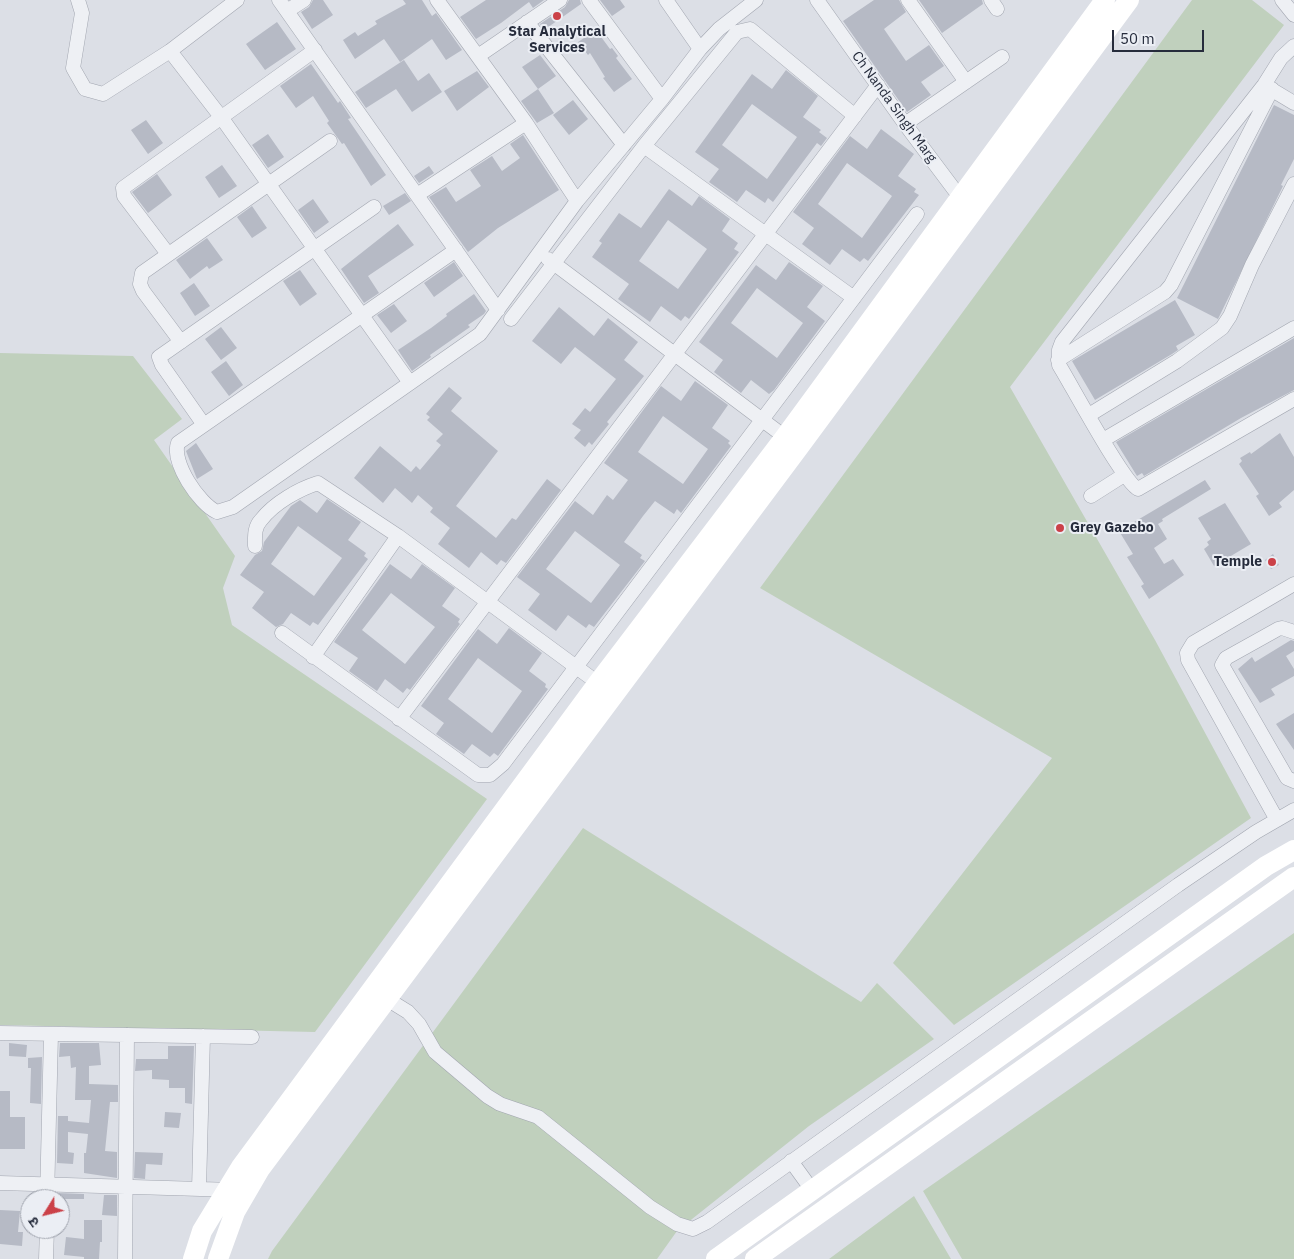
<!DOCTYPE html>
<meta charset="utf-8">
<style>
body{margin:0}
#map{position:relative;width:1294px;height:1259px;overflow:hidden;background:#dcdfe6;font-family:"IBM Plex Sans","Noto Sans Devanagari",sans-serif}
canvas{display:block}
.north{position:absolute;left:20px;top:1189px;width:50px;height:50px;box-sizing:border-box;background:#ebeef4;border:1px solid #9ca0aa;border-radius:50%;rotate:234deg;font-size:14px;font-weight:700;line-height:20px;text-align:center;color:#262c3c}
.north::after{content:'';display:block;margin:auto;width:18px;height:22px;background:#cb4148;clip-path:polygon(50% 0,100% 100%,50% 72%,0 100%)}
.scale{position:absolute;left:1112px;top:30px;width:92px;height:22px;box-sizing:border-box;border:2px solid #262c3c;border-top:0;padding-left:6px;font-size:15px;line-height:18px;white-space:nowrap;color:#262c3c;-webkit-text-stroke:4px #ebeef4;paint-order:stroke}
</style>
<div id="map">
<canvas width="1294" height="1259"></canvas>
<div class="north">उ</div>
<div class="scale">50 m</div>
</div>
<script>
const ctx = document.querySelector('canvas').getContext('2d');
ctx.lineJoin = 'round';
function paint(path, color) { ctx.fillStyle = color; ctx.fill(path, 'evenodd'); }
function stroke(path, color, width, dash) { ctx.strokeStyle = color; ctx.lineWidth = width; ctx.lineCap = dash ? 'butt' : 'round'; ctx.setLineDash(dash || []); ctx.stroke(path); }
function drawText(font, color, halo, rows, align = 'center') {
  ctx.font = font + ' "IBM Plex Sans",sans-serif'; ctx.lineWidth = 4; ctx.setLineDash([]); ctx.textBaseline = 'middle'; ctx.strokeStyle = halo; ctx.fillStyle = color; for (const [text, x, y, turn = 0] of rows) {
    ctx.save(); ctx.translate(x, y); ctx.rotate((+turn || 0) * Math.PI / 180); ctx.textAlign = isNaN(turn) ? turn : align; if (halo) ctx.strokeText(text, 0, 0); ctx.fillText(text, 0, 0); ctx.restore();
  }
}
const green = new Path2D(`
 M1192 0H1252L1284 25 1010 387 1155 640 1251 818 954 1025 893 963 1052 758 760 588Z
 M0 353 133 356 182 419 154 440 235 556 223 588 232 625 487 799 315 1032 0 1025Z
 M583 828 861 1002 877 983 934 1039 809 1126 677 1231 657 1259H268L272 1251Z
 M1294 933V1259H962L923 1191Z
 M914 1196 951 1259H829Z`);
const building = new Path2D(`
 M313 0H323L333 15 312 29 301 12 309 7Z
 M403 0H422L432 16 436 13 462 50 446 60 432 39 400 62 384 39 355 59 343 40 355 32 358 36 377 24 375 21 406 4Z
 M486 0H544L533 8 529 2 501 23 476 39 460 17Z
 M569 0H580L581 4 544 30 540 24 565 7Z
 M600 0H620L625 7 612 16Z
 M874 0H899L906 12 884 29 906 61 929 45 944 66 921 82 931 95 907 112 843 21Z
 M919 0H982L983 4 942 33Z
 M277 22 296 49 265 70 246 44Z
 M596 30 610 49 612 48 618 56 616 58 632 79 614 92 603 78 605 77 590 53 588 55 578 42Z
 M540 55 556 76 538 89 554 113 537 123 521 101 538 89 522 67Z
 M404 60 418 81 429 73 442 92 412 112 396 89 366 108 355 92Z
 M311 64 338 103 340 101 351 118 348 119 386 175 371 186 344 143 342 144 327 123 329 121 313 96 296 108 280 86Z
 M786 70 818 96 803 117 821 130 819 132 827 138 821 146 817 143 773 202 768 198 765 203 746 190 737 202 709 182 719 169 695 152 752 74 772 89ZM752 104 797 137 767 179 722 145Z
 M477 71 489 87 457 111 444 91Z
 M573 100 588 119 569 135 553 115Z
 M1274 105 1294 115V159L1281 185 1283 186 1218 319 1177 298Z
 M146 120 163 143 148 154 131 130Z
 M881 129 914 154 898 176 916 189 914 192 919 195 868 261 864 258 860 262 842 249 830 265 802 244 814 228 793 212 850 136 867 149ZM847 163 892 196 862 238 818 204Z
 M268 134 284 157 268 168 252 145Z
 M523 135 559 190 498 228 468 252 429 197 446 187 456 202 481 186 470 170 492 156 502 171 520 158 510 144Z
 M222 165 237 186 219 198 205 177Z
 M429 166 434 173 419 183 414 176Z
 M157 174 172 195 148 213 132 192Z
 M669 189 692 206 699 196 730 219 722 231 738 243 734 249 739 252 689 319 685 316 681 321 661 306 650 322 618 299 629 284 592 257 602 243 599 241 619 213 641 228ZM668 220 707 249 678 289 639 261Z
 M405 193 411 201 389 215 383 206Z
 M313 199 329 222 314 233 298 210Z
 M252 206 267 228 252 238 237 217Z
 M398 224 414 245 368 276 379 293 364 303 341 269Z
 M207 238 223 260 209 269 207 266 190 279 176 260Z
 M454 262 463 276 434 297 424 283Z
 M789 262 823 286 807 307 825 321 774 390 769 394 751 380 741 393 714 372 723 360 699 342 756 265 776 280ZM757 288 803 323 777 358 731 323Z
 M300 270 317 294 300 306 283 281Z
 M194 283 210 306 195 316 180 293Z
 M474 294 486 311 484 314 468 325 470 327 430 355 431 357 412 371 398 350 431 328 447 316 446 314Z
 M1175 300 1195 335 1176 346 1178 350 1172 354 1095 400 1072 361Z
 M394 304 407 321 391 333 377 315Z
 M559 307 594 336 608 318 638 342 624 360 644 376 607 422 609 424 592 445 589 442 585 447 574 438 581 430 572 424 585 408 590 412 616 379 575 347 561 364 532 341Z
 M221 327 237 348 221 360 205 339Z
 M1294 338V390L1241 418 1144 476 1142 473 1137 476 1116 442Z
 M226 361 243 385 229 396 211 372Z
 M695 381 728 405 712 428 730 441 728 443 731 446 681 513 677 509 674 514 655 501 643 516 624 542 642 555 640 558 645 561 594 627 589 624 586 628 568 615 556 631 528 610 540 594 517 577 575 501 593 515 607 495 613 500 628 480 604 463 661 386 681 401ZM663 416 708 449 683 484 638 452ZM575 531 620 565 591 603 546 569Z
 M449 387 462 398 451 411 498 451 456 506 496 538 512 518 516 520 547 479 561 490 506 563 501 560 497 565 481 552 469 568 438 544 450 528 430 512 433 508 418 495 412 503 395 488 383 503 354 478 380 446 411 472 416 466 420 470 441 445 436 441 443 434 427 420 430 417 426 414Z
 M1280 433 1294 457V490L1279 503 1282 507 1269 516 1256 496 1259 494 1239 464 1242 461 1240 458 1250 452 1251 454Z
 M196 443 213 469 197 479 186 451Z
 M1205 480 1211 489 1162 519 1163 521 1158 524 1167 539 1154 548 1164 564 1173 559 1184 575 1149 599 1141 586 1144 584 1127 557 1133 554 1119 531Z
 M327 499 361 522 348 540 366 553 364 556 368 559 318 625 313 622 310 626 291 613 283 624 276 627 252 608 264 592 240 575 255 555 262 551 264 542 291 506 300 500 317 513ZM298 526 342 558 314 596 271 564Z
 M1225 503 1251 544 1214 566 1204 549 1209 545 1207 542 1211 539 1198 518Z
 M1273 554 1279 565 1271 569 1265 560Z
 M390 564 411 579 422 564 455 588 442 606 460 619 458 622 460 624 410 690 407 688 403 693 385 679 377 691 349 671 358 658 334 642ZM391 593 435 627 405 664 362 630Z
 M509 628 542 653 529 671 546 684 545 687 548 689 498 756 494 753 490 757 472 744 464 754 436 734 444 723 421 706 478 629 497 644ZM478 658 522 691 492 733 448 699Z
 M1291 640 1294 641V651L1286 656 1294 669V676L1271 689 1275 695 1260 703 1238 669 1252 657 1255 662Z
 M1294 713V750L1276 724Z
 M9 1043 27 1045 26 1057 9 1056Z
 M60 1043H99L101 1065 89 1066V1084L118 1085V1102H110L105 1151 117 1152V1178L84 1173V1153H86L88 1134 68 1132V1152L74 1153 73 1164 57 1163 58 1116H68V1121L89 1123 91 1100H75L76 1067 71 1068 70 1056 59 1057Z
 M168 1046H194L192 1104 185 1103V1088H169V1080L152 1079V1070L135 1071 136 1059H168Z
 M42 1057 41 1104 30 1103 31 1068H28V1058Z
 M0 1091H10V1117H25V1149H0Z
 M165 1112 181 1113 179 1128 164 1127Z
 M135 1152 163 1153 162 1165 146 1164 145 1179 134 1178Z
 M56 1193 84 1194V1199H56Z
 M104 1195H117V1216L102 1215Z
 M0 1210 20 1211 18 1232H23L22 1246 0 1244Z
 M84 1220H102V1242H100L99 1259H84V1257L64 1255 66 1237 84 1239Z`);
const street = new Path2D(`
 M78 0 82 13 73 68 85 89 103 94 170 51 237 0
 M279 0 498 310
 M437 0 526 123 577 201
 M589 0 662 99
 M666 0 700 49
 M817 0 905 124 965 204
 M908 0 966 82
 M991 0 997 9
 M1282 0 1294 15
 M287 11 304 0
 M527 22 624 145
 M1294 46 1281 58 1264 85 1062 342 1059 350V365C1072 386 1123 482 1138 489L1294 399
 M170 51 221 117 410 383
 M478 56 560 0
 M1264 85 1294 103
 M905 124 1002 57
 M644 146 854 298
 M417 195 526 123
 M456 250 178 443C171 462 199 504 217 512L233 507 480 334 577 201 662 99 700 49 719 29 756 0
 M168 254 124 196 123 188 315 50
 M548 259 785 437
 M511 319 644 146 737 32 750 29 855 116
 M181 342 143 291 140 284 142 273 330 141
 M1058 360 1165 292 1171 285 1272 89
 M1089 415 1177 361 1222 328 1230 316 1252 265 1294 184
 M204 425 162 365 159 357 374 207
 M1103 440 1294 328
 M1091 496 1124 475
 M255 546C255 537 254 527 261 520 274 503 299 489 318 483L398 536 598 683
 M1294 632 1282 628 1278 629 1226 658 1222 665 1287 778 1294 781
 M282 633 478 775H490L503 764 917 214
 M313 657 398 536
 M399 719 878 85
 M1277 820 1188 660 1187 653 1193 643 1294 584
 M387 999 408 1012 419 1024 435 1052 487 1096 500 1104 538 1117 650 1207 677 1224 693 1229 707 1222 1178 885 1256 832 1294 810
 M0 1033 252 1037
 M791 1161 812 1190
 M0 1183 234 1190
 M199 1189 203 1036
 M47 1199 51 1034
 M46 1259 47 1229
 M125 1259 127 1035`);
const secondary = new Path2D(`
 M193 1259 202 1231 241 1167 598 683 785 437 1105 0
 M218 1259 235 1212 260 1169 799 447 1129 0
 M716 1259 1266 866 1294 850
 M755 1259 1294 877`);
const markers = [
 [557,16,5,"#cb4148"],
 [1060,528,5,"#cb4148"],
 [1272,562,5,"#cb4148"]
];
const poiNames = [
 ["Star Analytical",557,32],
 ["Services",557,48],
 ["Grey Gazebo",1070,528,"left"],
 ["Temple",1262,562,"right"]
];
const streetNames = [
 ["Ch Nanda Singh Marg",894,107,54]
];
paint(green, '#c0d0bd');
paint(building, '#b6bac5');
stroke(street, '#a2a6b0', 15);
stroke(street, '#eef0f4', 14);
stroke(secondary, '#fff', 20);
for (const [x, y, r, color] of markers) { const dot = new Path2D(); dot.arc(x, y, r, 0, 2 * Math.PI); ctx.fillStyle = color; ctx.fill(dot); stroke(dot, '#ebeef4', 2); }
drawText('bold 14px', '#262c3c', '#ebeef4', poiNames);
drawText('14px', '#262c3c', '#ebeef4', streetNames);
</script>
